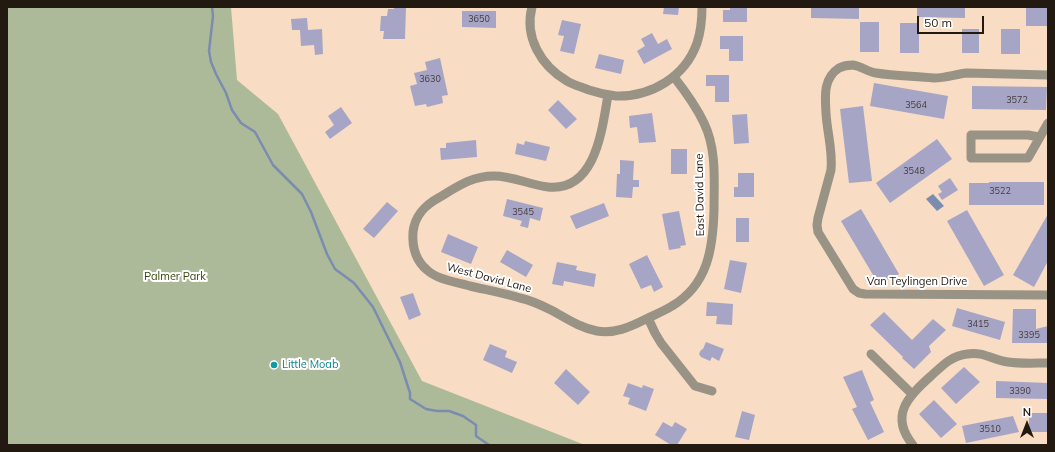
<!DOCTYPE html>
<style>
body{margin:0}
#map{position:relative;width:1055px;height:452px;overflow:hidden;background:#f8dcc3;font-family:Mulish,sans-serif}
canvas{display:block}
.frame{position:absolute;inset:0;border:8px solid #221910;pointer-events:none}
.north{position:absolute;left:1007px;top:404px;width:40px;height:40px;-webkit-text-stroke:3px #fff;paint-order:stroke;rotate:0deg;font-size:11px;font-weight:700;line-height:16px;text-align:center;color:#221910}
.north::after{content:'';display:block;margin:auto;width:14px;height:18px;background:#221910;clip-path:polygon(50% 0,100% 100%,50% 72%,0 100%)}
.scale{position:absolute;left:917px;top:16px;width:67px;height:18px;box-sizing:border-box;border:2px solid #221910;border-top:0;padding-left:5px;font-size:12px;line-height:14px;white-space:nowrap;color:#221910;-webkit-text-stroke:3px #fff;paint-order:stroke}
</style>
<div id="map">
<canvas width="1055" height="452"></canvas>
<div class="frame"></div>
<div class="north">N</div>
<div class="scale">50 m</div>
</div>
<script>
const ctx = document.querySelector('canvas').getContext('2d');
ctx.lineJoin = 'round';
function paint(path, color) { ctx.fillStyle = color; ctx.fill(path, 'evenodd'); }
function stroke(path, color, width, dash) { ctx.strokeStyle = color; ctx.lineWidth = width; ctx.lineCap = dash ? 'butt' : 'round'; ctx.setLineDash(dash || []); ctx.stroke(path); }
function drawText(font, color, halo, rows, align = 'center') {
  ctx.font = font + ' Mulish,sans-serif'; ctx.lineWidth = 4; ctx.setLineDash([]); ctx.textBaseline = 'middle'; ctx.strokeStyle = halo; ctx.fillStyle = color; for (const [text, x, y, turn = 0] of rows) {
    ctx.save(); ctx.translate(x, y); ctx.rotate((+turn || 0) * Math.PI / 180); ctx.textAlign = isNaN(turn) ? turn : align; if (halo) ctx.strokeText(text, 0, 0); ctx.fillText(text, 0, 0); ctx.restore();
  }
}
const green = new Path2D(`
 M7 7H231L237 80 278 114 422 381 585 445H7Z`);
const water = new Path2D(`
 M933 194 944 206 937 211 926 199Z`);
const stream = new Path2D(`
 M212 7 213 16 209 51 211 62 216 74 226 93 232 110 241 123 255 132 273 165 302 194 311 212 327 254 335 269 354 283 373 307 400 362 410 393V399L426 409 437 411H449L463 416 476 425V436L489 445`);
const building = new Path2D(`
 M394 7H406L405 39H383L384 31H380L381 16H387L388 9H394Z
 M664 7H679L678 15 663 14Z
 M730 7H747V22H723V10H730Z
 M811 7H859V19L811 18Z
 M917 7H965V18L917 17Z
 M1048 7V26H1026V8Z
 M462 11H496V28L462 27Z
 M307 18 308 30 322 29 323 54 315 55 314 45 301 46 300 30H292L291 19Z
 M562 20 581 24 574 54 560 51 564 36 558 35Z
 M860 22H879V52H860Z
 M900 23H919V53H900Z
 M962 29H979V53H962Z
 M1001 29H1020V54H1001Z
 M652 33 658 44 667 39 672 49 644 64 637 51 645 46 641 39Z
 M720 36H743V61H729V49H720Z
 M599 54 624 60 621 74 595 68Z
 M440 58 448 95 442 96 443 103 427 107 426 104 415 106 410 86 417 84 414 73 427 70 425 62Z
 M706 75H729V102H715V86H706Z
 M874 83 948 96 944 119 870 106Z
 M972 86 1047 87 1046 110 972 109Z
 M558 100 577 119 566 129 548 110Z
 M863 106 872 181 849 183 840 109Z
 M341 107 352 123 330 139 325 132 334 125 328 116Z
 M652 113 656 142 639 143 637 127 630 128 629 116Z
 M747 114 749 143 734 144 732 115Z
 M937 139 952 159 890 203 876 183Z
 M476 140 477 157 441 160 440 148H446V143Z
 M525 141 550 147 546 161 515 154 517 143 524 145Z
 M671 149H687V174H671Z
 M620 160 634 161 633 180H639V187H633L632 198 616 197 617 174H620Z
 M738 173H754V197H734V187H738Z
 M950 178 958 190 942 200 938 194 942 192 938 186Z
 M989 182H1044V205H969V183H989Z
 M507 199 543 208 540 221 530 218 528 228 520 226 522 221 503 216Z
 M387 202 398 211 374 238 363 229Z
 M604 203 609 216 576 229 570 216Z
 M861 209 899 274 879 285 841 221Z
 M967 210 1004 275 984 286 947 221Z
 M679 211 686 245 680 246 681 248 669 250 662 214Z
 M1048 214V261L1034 287 1013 275Z
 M736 218H749V242H736Z
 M448 234 478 247 471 264 441 252Z
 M507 250 533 265 526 277 500 262Z
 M647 255 663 287 654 292 651 285 641 289 629 264Z
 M730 260 747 263 741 293 724 289Z
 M557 262 577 266 576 270 596 274 594 287 564 281 563 286 552 284Z
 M413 293 421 315 409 320 400 297Z
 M707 302 733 304 732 325 716 324 717 316H706Z
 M957 308 1005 322 1000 340 952 326Z
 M1013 309H1036V329L1048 326V343H1012Z
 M884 312 912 340 933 319 946 330 929 346 931 352 914 369 902 358 903 357 870 325Z
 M706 342 724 349 719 361 712 357 710 361 701 357 699 354 701 350 703 349Z
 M490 344 507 351 505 357 517 362 512 373 483 360Z
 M964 367 980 382 956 404 941 388Z
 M566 369 590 392 578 405 554 383Z
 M862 370 874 400 870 402 884 432 868 440 852 409 857 407 843 377Z
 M996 381 1048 383V399L996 398Z
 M628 383 642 388 643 385 654 389 646 411 628 404 630 398 623 396Z
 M934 400 957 424 941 438 919 414Z
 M742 411 755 415 749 440 735 437Z
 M1029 413H1048V432H1029Z
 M1013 416 1019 432 966 443 962 426Z
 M663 422 672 427 675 422 687 429 677 445H671L655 435Z`);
const minor = new Path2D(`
 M532 7C524 37 541 66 567 81 573 85 582 87 589 90 598 93 607 95 616 96 651 97 685 77 697 43 701 31 702 19 702 7
 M1048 75 967 73C956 74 946 78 934 78 916 76 895 76 876 73 868 72 861 66 853 65 848 65 843 66 839 68 823 78 825 97 826 113 827 132 833 151 831 170L818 218 817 225 818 232 853 289 859 293 865 294 1048 295
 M608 95C602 129 596 192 548 187 530 185 513 176 494 176 472 176 458 186 440 197 425 205 415 215 413 232 412 247 415 260 427 270 438 280 456 282 470 286 487 290 503 293 520 298 530 300 541 305 551 310 566 318 580 328 597 331 615 334 630 327 646 319 654 315 664 311 672 306 708 285 713 248 714 210 714 181 717 150 704 123 696 106 685 91 674 77
 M1039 137 1028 135H971V158H1028L1048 123
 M648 318 655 333 661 343 695 386 712 391
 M871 354 912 394
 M913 445C889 416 908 396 931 376 943 365 951 356 967 354 983 351 993 360 1008 362 1021 364 1035 363 1048 363`);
const markers = [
 [274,365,4,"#0f9aa8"]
];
const numberNames = [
 ["3650",479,19],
 ["3630",430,79],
 ["3572",1017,100],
 ["3564",916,105],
 ["3548",914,171],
 ["3522",1000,191],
 ["3545",523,212],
 ["3415",978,324],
 ["3395",1029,335],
 ["3390",1020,391],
 ["3510",990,429]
];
const streetNames = [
 ["East David Lane",700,195,-91],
 ["West David Lane",489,278,15],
 ["Van Teylingen Drive",917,282]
];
const parkNames = [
 ["Palmer Park",175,277]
];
const cultureNames = [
 ["Little Moab",282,365]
];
paint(green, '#adba9a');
paint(water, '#7a8db0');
stroke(stream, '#7a8db0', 2.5);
paint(building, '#a7a5c5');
stroke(minor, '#999386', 9);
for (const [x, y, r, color] of markers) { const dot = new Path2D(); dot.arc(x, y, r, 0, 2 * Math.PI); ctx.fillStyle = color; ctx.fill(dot); stroke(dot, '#fff', 1.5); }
drawText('9px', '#433c3d', null, numberNames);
drawText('11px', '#221910', '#fff', streetNames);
drawText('11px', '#344608', '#fff', parkNames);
drawText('11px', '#0d838f', '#fff', cultureNames, 'left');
</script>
